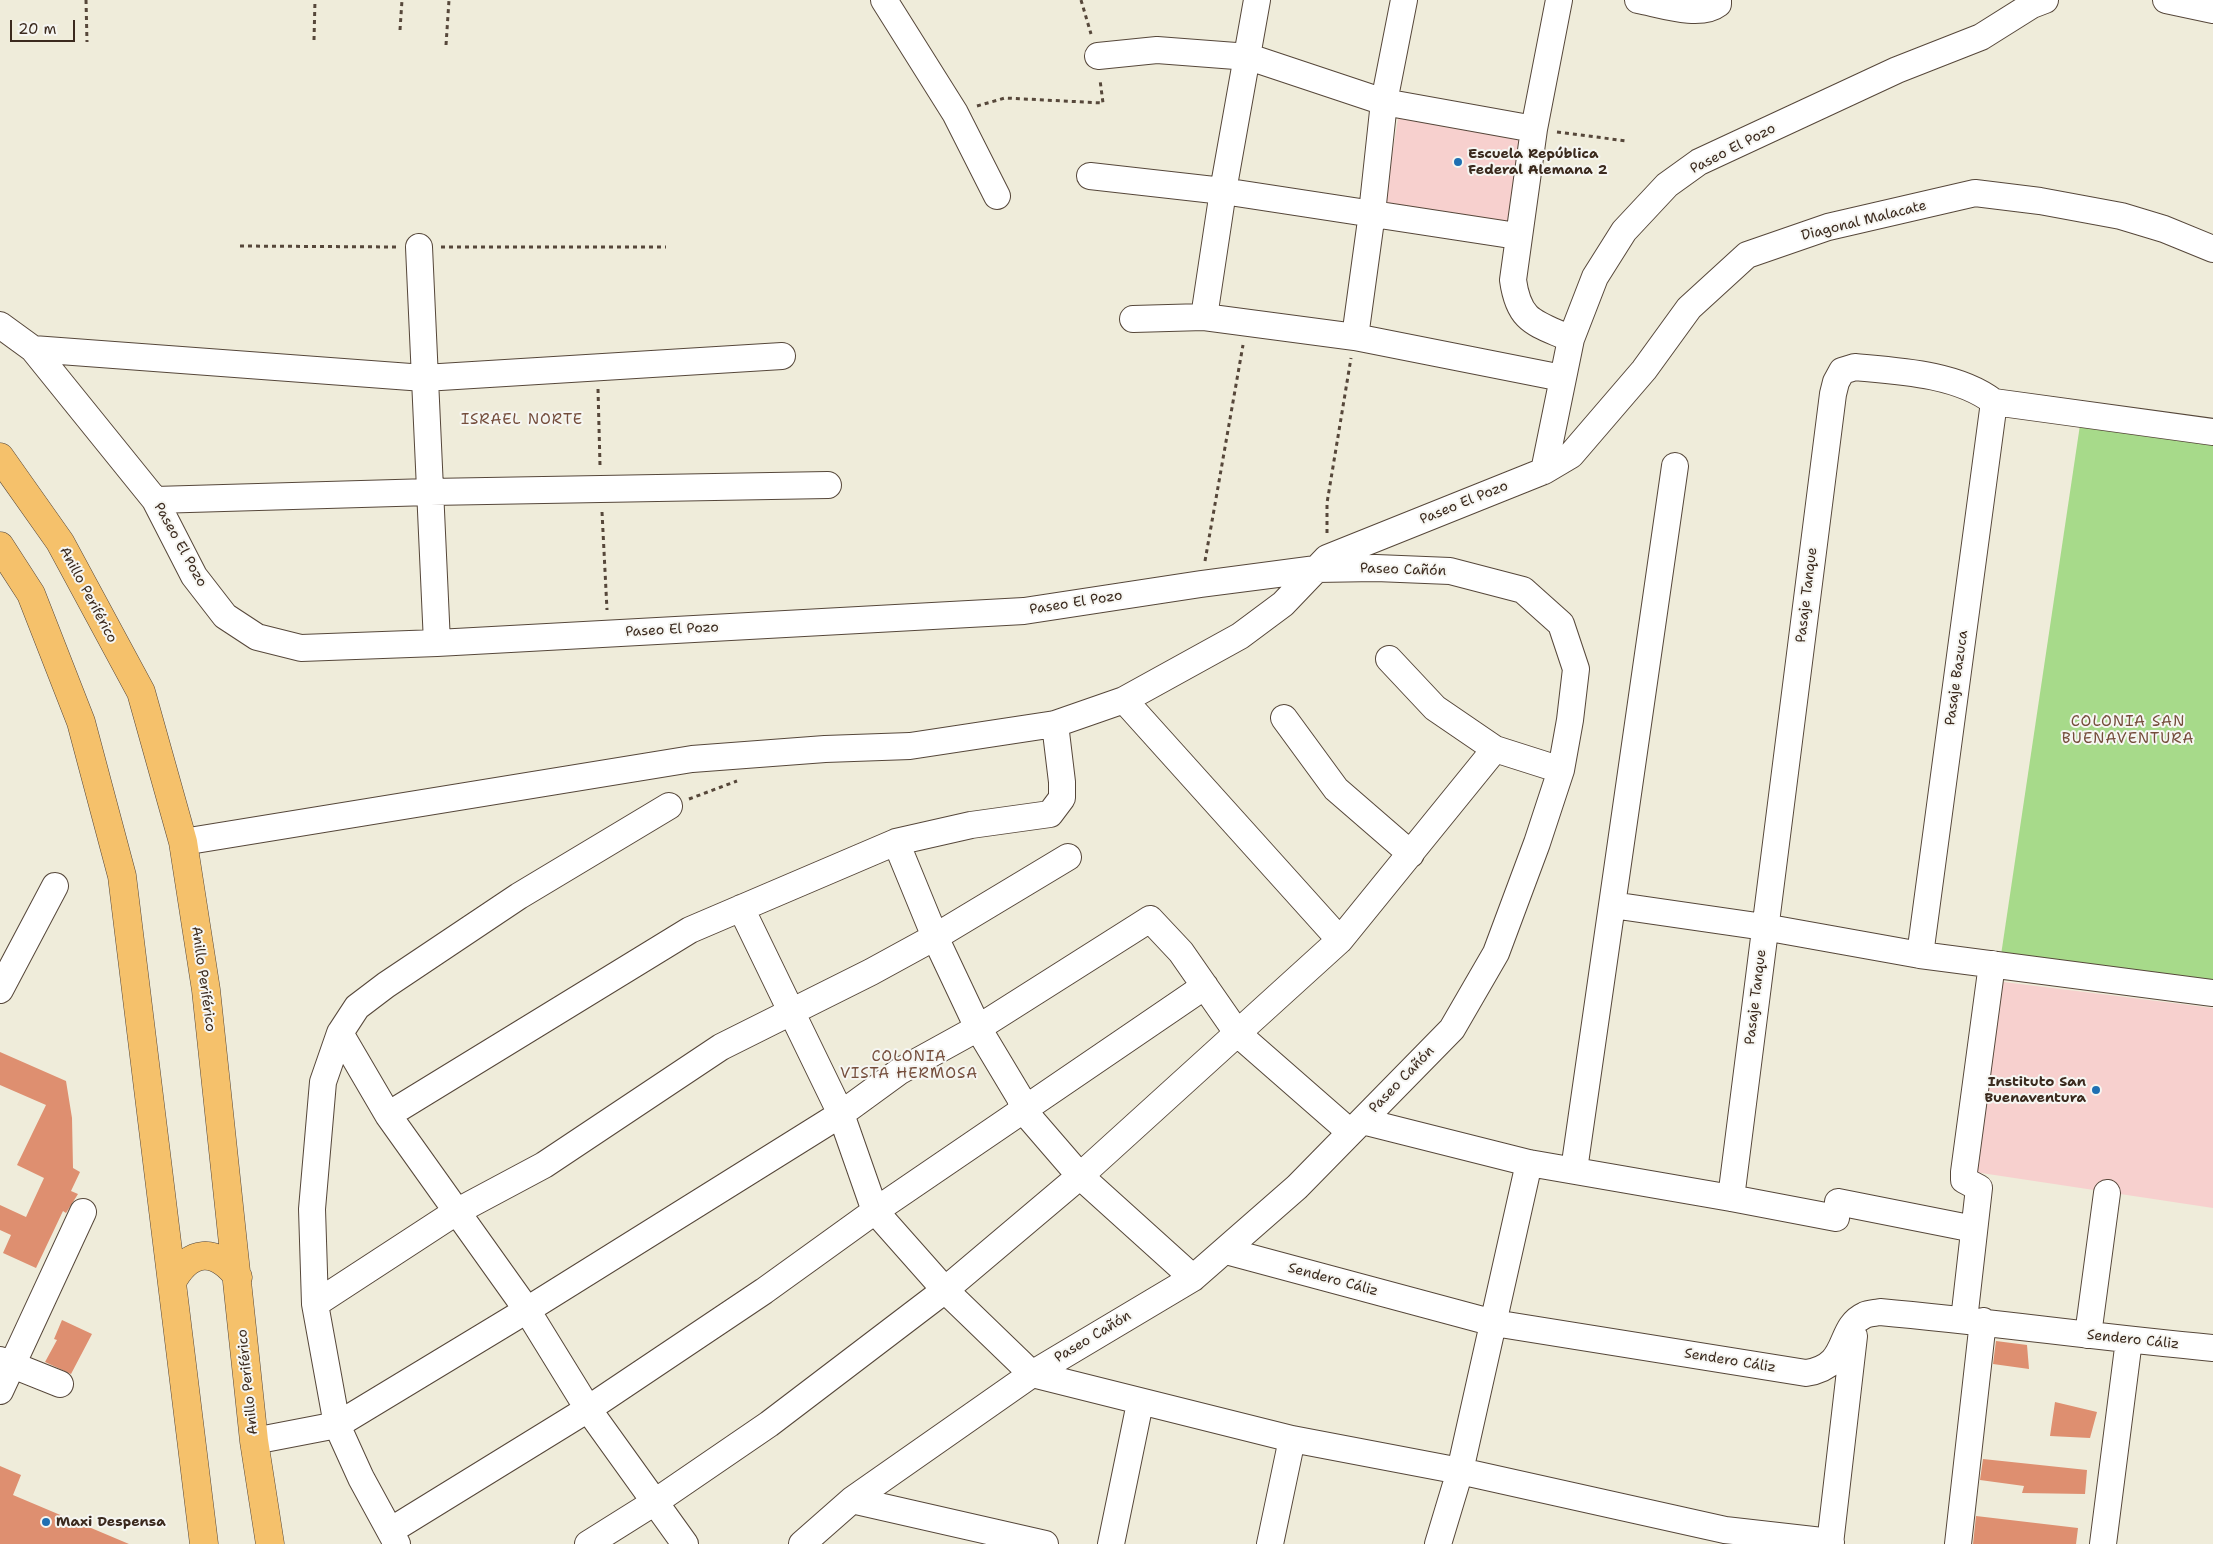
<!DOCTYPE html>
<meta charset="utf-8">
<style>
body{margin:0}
#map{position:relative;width:2213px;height:1544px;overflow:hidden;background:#efecda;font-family:"Shantell Sans",sans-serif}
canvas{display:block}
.scale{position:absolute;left:10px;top:20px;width:65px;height:22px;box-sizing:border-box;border:2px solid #3b2a1e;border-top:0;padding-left:6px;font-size:15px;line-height:18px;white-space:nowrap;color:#3b2a1e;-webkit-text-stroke:4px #f6f6f2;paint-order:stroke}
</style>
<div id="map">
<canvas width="2213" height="1544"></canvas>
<div class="scale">20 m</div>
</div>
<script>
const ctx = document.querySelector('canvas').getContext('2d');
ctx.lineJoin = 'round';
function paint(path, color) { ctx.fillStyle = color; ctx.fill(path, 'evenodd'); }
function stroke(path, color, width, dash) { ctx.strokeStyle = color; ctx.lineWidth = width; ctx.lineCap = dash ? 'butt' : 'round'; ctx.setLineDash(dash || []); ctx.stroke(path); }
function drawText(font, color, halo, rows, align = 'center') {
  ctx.font = font + ' "Shantell Sans",sans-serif'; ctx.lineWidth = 4; ctx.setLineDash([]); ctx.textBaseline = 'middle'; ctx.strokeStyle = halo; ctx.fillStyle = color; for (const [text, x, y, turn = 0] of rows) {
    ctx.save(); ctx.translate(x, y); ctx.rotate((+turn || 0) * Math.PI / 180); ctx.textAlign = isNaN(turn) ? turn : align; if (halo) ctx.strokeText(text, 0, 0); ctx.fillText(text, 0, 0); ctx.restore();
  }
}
const built = new Path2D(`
 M1402 95 1532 120 1515 228 1384 203Z
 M1996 981 2213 1008V1208L1968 1171Z`);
const green = new Path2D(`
 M2080 425 2213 443V984L2001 955Z`);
const building = new Path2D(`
 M0 1052 66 1081 72 1118 73 1168 80 1172 71 1191 78 1194 66 1213 63 1211 36 1268 3 1253 11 1235 0 1230V1205L26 1217 44 1178 17 1165 46 1105 0 1085Z
 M62 1320 92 1334 71 1374 45 1362 57 1340 54 1339Z
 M1996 1341 2027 1345 2029 1369 1993 1364Z
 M2055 1402 2097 1412 2090 1438 2050 1436Z
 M1983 1459 2087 1470 2085 1494 2022 1493 2024 1486 1980 1480Z
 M0 1466 21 1475 13 1495 129 1544H0Z
 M1976 1516 2078 1528 2076 1544H1973Z`);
const path = new Path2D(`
 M86 0 87 42
 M1081 0 1091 34
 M400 30 402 0
 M314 40 315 0
 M446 45 449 0
 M977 106 1005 98 1103 103 1100 80
 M1557 132 1627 141
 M240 246 397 247
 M441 247H666
 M598 389 600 465
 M602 512 607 610
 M1327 533V503L1351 358
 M1205 561 1243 345
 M689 799 737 781`);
const minor = new Path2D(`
 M884 0 955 113 997 196
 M1559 0 1534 129 1513 280C1519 323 1536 323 1571 339
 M1638 0C1660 4 1700 18 1718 4V0
 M2166 0 2213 10
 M1098 56 1157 50 1249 57 1384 102 1534 129
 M1090 176 1223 191 1517 236
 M419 247 437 643
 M1204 317 1223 191 1257 0
 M1133 319 1204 317 1355 337 1562 378
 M0 325 33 349 155 500 194 576 225 616 257 637 301 648 437 643 1024 611 1201 584 1316 569 1376 568 1450 571 1523 590 1561 624 1576 669 1570 720 1561 770 1537 843 1496 953 1452 1029 1297 1187 1193 1278 1032 1374 852 1500 802 1544
 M1355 337 1372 213 1384 102 1404 0
 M33 349 424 378 782 356
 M1544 471 1571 455 1644 370 1689 308 1747 255 1828 227 1975 193 2040 201 2121 216 2164 229 2213 249
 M155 500 430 492 828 485
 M1124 700 1340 940
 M1284 718 1336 789 1411 854
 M1495 749 1561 770
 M183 842 692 759 825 749 910 746 1055 724 1124 700 1240 636 1283 604 1327 558 1544 471 1571 339 1595 277 1624 231 1667 185 1699 162 1897 70 1981 37 2032 5 2045 0
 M896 842 935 937 978 1028 1020 1098 1023 1110 1080 1176 1193 1278
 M1612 905 1764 927 1920 955 2213 993
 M741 908 841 1114 875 1211 945 1290 1032 1374 1292 1439 1460 1471 1725 1530 1831 1542
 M1920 955 1994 402
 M0 990 55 886
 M340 1033 388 1115 527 1310 588 1409 685 1544
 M388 1115 690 930 896 842 971 825 1050 814 1062 798V782L1055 724
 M1362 1121 1529 1163 1731 1198 1836 1218 1838 1202 1974 1229
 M1574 1170 1675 466
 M1731 1198 1833 394 1836 382 1842 371 1855 367C1899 371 1958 374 1994 402L2213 432
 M1226 1251 1494 1323 1806 1373C1852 1366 1836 1328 1865 1315 1869 1313 1876 1313 1880 1312 1992 1322 2102 1338 2213 1348
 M315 1304 456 1212 544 1165 721 1047 871 972 935 937 1068 857
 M1964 1320 1979 1188 1964 1180V1172L1992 964
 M2088 1335 2107 1193
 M0 1360 60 1384
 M0 1391 83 1212
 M254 1441 337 1425 527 1310 841 1114 900 1071 978 1028 1150 919 1181 952 1238 1034 1350 1132
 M852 1500 1045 1544
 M390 1531 588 1409 764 1291 875 1211 1205 986
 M397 1544 361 1478 337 1425 315 1304 312 1209 323 1082 340 1033 357 1007 386 985 519 896 669 806
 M588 1544 655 1502 769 1424 945 1290 1080 1176 1340 940 1495 749 1435 708 1389 659
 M1111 1544 1140 1403
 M1270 1544 1292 1439
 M1438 1544 1460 1471 1529 1163
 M1830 1544 1854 1336
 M1958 1544 1983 1321
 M2103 1544 2129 1340`);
const highway = new Path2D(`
 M0 457 60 542 141 692 183 842 206 990 254 1441 270 1544
 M0 546 31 594 81 722 122 876 204 1544
 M172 1282C190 1249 215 1247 238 1277`);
const markers = [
 [1458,162,5,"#1f6fb2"],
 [2096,1090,5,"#1f6fb2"],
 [46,1522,5,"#1f6fb2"]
];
const streetNames = [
 ["Paseo El Pozo",1733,149,-27],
 ["Diagonal Malacate",1864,221,-14],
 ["Paseo El Pozo",1464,503,-22],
 ["Paseo El Pozo",180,545,61],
 ["Paseo Cañón",1403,570,2],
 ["Anillo Periférico",88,595,62],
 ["Pasaje Tanque",1807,595,-83],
 ["Paseo El Pozo",1076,603,-9],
 ["Paseo El Pozo",672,630,-3],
 ["Pasaje Bazuca",1957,678,-82],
 ["Anillo Periférico",203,979,82],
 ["Pasaje Tanque",1756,997,-83],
 ["Paseo Cañón",1402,1080,-46],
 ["Sendero Cáliz",1333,1280,15],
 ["Paseo Cañón",1093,1337,-31],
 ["Sendero Cáliz",2133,1340,6],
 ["Sendero Cáliz",1730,1361,9],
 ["Anillo Periférico",248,1382,-96]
];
const poiNames = [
 ["Escuela República",1468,154],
 ["Federal Alemana 2",1468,170],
 ["Instituto San",2086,1082,"right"],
 ["Buenaventura",2086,1098,"right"],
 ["Maxi Despensa",56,1522]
];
const neighbourhoodNames = [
 ["ISRAEL NORTE",522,420],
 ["COLONIA SAN",2128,722],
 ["BUENAVENTURA",2128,739],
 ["COLONIA",909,1057],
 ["VISTA HERMOSA",909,1074]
];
paint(built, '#f7d0ce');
paint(green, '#a7da8a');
paint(building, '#de8f70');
stroke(minor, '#56473a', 28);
stroke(highway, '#56473a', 29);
stroke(path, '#56473a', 3, [4, 4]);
stroke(minor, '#fff', 26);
stroke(highway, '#f5c16b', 28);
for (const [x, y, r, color] of markers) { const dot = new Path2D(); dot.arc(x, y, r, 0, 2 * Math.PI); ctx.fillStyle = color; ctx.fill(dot); stroke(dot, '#f6f6f2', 2); }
drawText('14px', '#3b2a1e', '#f6f6f2', streetNames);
drawText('bold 14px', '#3b2a1e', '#f6f6f2', poiNames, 'left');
ctx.letterSpacing = '1px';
drawText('15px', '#744d3b', '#f6f6f2', neighbourhoodNames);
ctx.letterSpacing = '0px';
</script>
